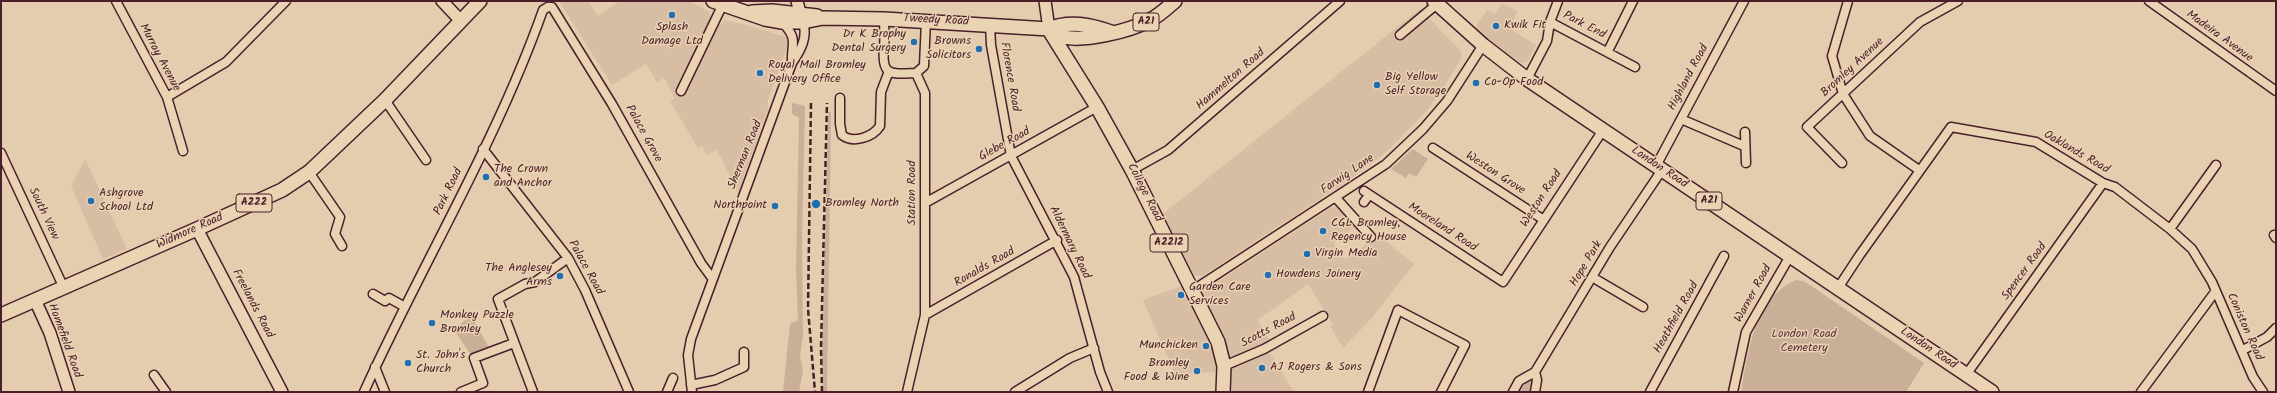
<!DOCTYPE html>
<style>
body{margin:0}
#map{position:relative;width:2277px;height:393px;overflow:hidden;background:#e4ccae;font-family:Kalam,sans-serif}
canvas{display:block}
.frame{position:absolute;inset:0;border:2px solid #4a1f2b;pointer-events:none}
</style>
<div id="map">
<canvas width="2277" height="393"></canvas>
<div class="frame"></div>
</div>
<script>
const ctx = document.querySelector('canvas').getContext('2d');
ctx.lineJoin = 'round';
function paint(path, color) { ctx.fillStyle = color; ctx.fill(path, 'evenodd'); }
function stroke(path, color, width, dash) { ctx.strokeStyle = color; ctx.lineWidth = width; ctx.lineCap = dash ? 'butt' : 'round'; ctx.setLineDash(dash || []); ctx.stroke(path); }
function drawText(font, color, halo, rows, align = 'center') {
  ctx.font = font + ' Kalam,sans-serif'; ctx.lineWidth = 3; ctx.setLineDash([]); ctx.textBaseline = 'middle'; ctx.strokeStyle = halo; ctx.fillStyle = color; for (const [text, x, y, turn = 0] of rows) {
    ctx.save(); ctx.translate(x, y); ctx.rotate((+turn || 0) * Math.PI / 180); ctx.textAlign = isNaN(turn) ? turn : align; if (halo) ctx.strokeText(text, 0, 0); ctx.fillText(text, 0, 0); ctx.restore();
  }
}
const built = new Path2D(`
 M559 1H588L598 16 620 1H689L708 11 712 19 679 89 684 97 718 26 726 20 757 28 786 37 788 39 789 42 768 100V109L738 192 717 150 707 155 702 146 698 148 670 101 675 98 664 78 657 82 646 64 612 85Z
 M1502 3 1517 11 1510 29 1536 45 1527 62 1521 63 1474 30 1487 10 1495 14Z
 M1420 9 1461 51 1462 57 1441 92 1424 114 1386 152 1356 175 1210 271 1202 276 1194 275 1163 214Z
 M85 159 127 249 103 259 71 186Z
 M1332 207H1338L1354 227 1334 243 1345 259 1379 235 1414 264 1371 319 1343 348 1330 326 1333 324 1308 284 1258 320 1272 344 1267 348 1294 392H1223L1224 366 1196 296Z
 M1185 285 1216 351 1218 372 1175 374 1143 300Z`);
const green = new Path2D(`
 M792 103 805 106 802 239 803 336 800 356 803 371 799 392H783L790 324 798 320 796 269 799 118 792 114Z
 M828 112H831L827 392H823L822 364Z
 M1413 149 1428 159 1416 177 1409 173 1406 178 1391 169Z
 M1796 280 1804 281 1924 363 1906 392H1741C1748 352 1754 298 1796 280Z
 M471 315 489 348 471 355 454 330Z
 M1528 379H1531L1533 383 1530 392H1518Z`);
const minor = new Path2D(`
 M116 1 167 97 183 151
 M1848 1 1832 56 1843 94 1870 136 1919 170
 M2149 1 2276 91
 M548 7H552L612 104 701 263 712 278
 M884 19C884 28 885 38 884 47 881 77 891 74 916 73L924 66 926 20
 M1550 22 1635 67
 M990 25 991 45 1011 156 1074 277 1100 372 1108 392
 M1400 35 1437 4
 M1608 51 1633 1
 M792 63C801 50 808 37 803 22
 M1527 79 1547 41 1550 22 1558 1
 M681 91 723 4
 M167 97 226 62 286 1
 M840 98V124L842 135C853 144 873 137 880 126L881 92 889 71
 M385 100 426 160
 M1681 119 1744 146
 M1745 132 1746 163
 M1433 148 1544 220
 M483 149 568 258 585 290 629 392
 M1 153 63 286
 M1842 163 1807 127 1920 22 1958 1
 M1656 166 1744 1
 M1132 170 1168 150 1340 1
 M309 172 340 217 335 234 342 246
 M1364 191 1503 282 1603 130
 M1336 198 1371 237
 M1364 202 1369 195
 M925 203 1097 107
 M2170 229 2216 165
 M2274 235 2276 238
 M1592 277 1643 307
 M1838 288 1859 256 1951 127 2036 142 2103 183 2115 187 2170 229 2192 249 2212 282 2253 377 2263 392
 M1193 290 1386 164 1423 129 1447 101 1483 45
 M373 294 385 301 389 298 405 307
 M925 315 1057 240
 M2243 350 2267 337 2276 328
 M1224 366 1264 349 1323 316
 M375 367 385 392
 M154 375 166 392
 M1966 375 2103 183
 M691 385 715 380 744 367V352
 M364 392C422 264 496 143 543 10L548 7
 M461 392 483 383 474 358 514 343
 M533 392 498 299 525 284 535 282 568 258
 M667 392 673 378
 M692 392 688 355 691 339 792 63C791 42 799 40 782 22
 M907 392 925 315V93L916 73
 M1015 392 1070 358 1094 348
 M1368 392 1398 310 1465 345 1441 392
 M1513 392 1519 381 1535 372 1610 247 1662 170
 M1535 392 1537 380 1535 372
 M1650 392 1724 256
 M1733 392 1746 332 1790 256
 M2141 392 2215 292`);
const tertiary = new Path2D(`
 M442 1 461 21
 M797 1 802 21
 M1045 1 1049 29
 M197 229 282 392
 M35 300 50 333 69 392`);
const primary = new Path2D(`
 M713 1 765 19 782 22H803L823 18 884 19 1049 29C1052 31 1056 35 1060 36 1082 43 1130 31 1150 20 1160 15 1167 8 1175 1
 M1434 1 1483 45 1527 79 1992 392
 M752 12 772 11 817 16
 M1049 29C1069 20 1091 25 1111 32
 M1049 30 1097 107 1132 170 1218 342 1224 366 1223 392
 M1 315 197 229 282 190 309 172 385 100 480 1`);
const rail = new Path2D(`
 M811 103 808 309 815 392
 M822 392 821 348 827 103`);
const markers = [
 [672,15,4,"#1f6fb2"],
 [1496,26,4,"#1f6fb2"],
 [914,42,4,"#1f6fb2"],
 [979,49,4,"#1f6fb2"],
 [760,73,4,"#1f6fb2"],
 [1476,83,4,"#1f6fb2"],
 [1377,85,4,"#1f6fb2"],
 [486,177,4,"#1f6fb2"],
 [91,201,4,"#1f6fb2"],
 [816,204,5,"#1f6fb2"],
 [775,206,4,"#1f6fb2"],
 [1323,231,4,"#1f6fb2"],
 [1307,254,4,"#1f6fb2"],
 [1268,275,4,"#1f6fb2"],
 [560,276,4,"#1f6fb2"],
 [1181,295,4,"#1f6fb2"],
 [432,323,4,"#1f6fb2"],
 [1206,346,4,"#1f6fb2"],
 [408,363,4,"#1f6fb2"],
 [1262,368,4,"#1f6fb2"],
 [1197,371,4,"#1f6fb2"]
];
const shields = [
 [1146,22,26],
 [1709,201,26],
 [254,203,36],
 [1169,243,38]
];
const shieldNames = [
 ["A21",1146,22],
 ["A21",1709,201],
 ["A222",254,203],
 ["A2212",1169,243]
];
const streetNames = [
 ["Tweedy Road",936,21,3],
 ["Park End",1584,26,27],
 ["Madeira Avenue",2219,37,36],
 ["Murray Avenue",159,58,62],
 ["Bromley Avenue",1853,68,-43],
 ["Florence Road",1009,77,80],
 ["Highland Road",1689,78,-62],
 ["Hammelton Road",1231,80,-41],
 ["Palace Grove",643,134,61],
 ["Glebe Road",1005,145,-29],
 ["Oaklands Road",2076,153,30],
 ["Sherman Road",746,155,-68],
 ["London Road",1659,168,34],
 ["Weston Grove",1495,174,33],
 ["Farwig Lane",1348,175,-34],
 ["Park Road",449,192,-64],
 ["Station Road",913,193,-90],
 ["College Road",1144,193,63],
 ["Weston Road",1542,199,-57],
 ["South View",43,214,65],
 ["Mooreland Road",1442,228,33],
 ["Widmore Road",190,232,-24],
 ["Aldermary Road",1069,243,64],
 ["Hope Park",1587,264,-59],
 ["Palace Road",585,268,61],
 ["Ronalds Road",985,268,-30],
 ["Spencer Road",2025,272,-54],
 ["Warner Road",1754,294,-61],
 ["Freelands Road",252,304,62],
 ["Heathfield Road",1677,318,-61],
 ["Coniston Road",2244,327,66],
 ["Scotts Road",1269,331,-28],
 ["Homefield Road",64,341,70],
 ["London Road",1928,349,34]
];
const poiNames = [
 ["Kwik Fit",1504,26],
 ["Splash",672,28,"center"],
 ["Damage Ltd",672,42,"center"],
 ["Dr K Brophy",906,35,"right"],
 ["Dental Surgery",906,49,"right"],
 ["Browns",971,42,"right"],
 ["Solicitors",971,56,"right"],
 ["Royal Mail Bromley",768,66],
 ["Delivery Office",768,80],
 ["Big Yellow",1385,78],
 ["Self Storage",1385,92],
 ["Co-Op Food",1484,83],
 ["The Crown",494,170],
 ["and Anchor",494,184],
 ["Ashgrove",99,194],
 ["School Ltd",99,208],
 ["Bromley North",825,204],
 ["Northpoint",767,206,"right"],
 ["CGL Bromley,",1331,224],
 ["Regency House",1331,238],
 ["Virgin Media",1315,254],
 ["The Anglesey",552,269,"right"],
 ["Arms",552,283,"right"],
 ["Howdens Joinery",1276,275],
 ["Garden Care",1189,288],
 ["Services",1189,302],
 ["Monkey Puzzle",440,316],
 ["Bromley",440,330],
 ["Munchicken",1198,346,"right"],
 ["St. John's",416,356],
 ["Church",416,370],
 ["Bromley",1189,364,"right"],
 ["Food & Wine",1189,378,"right"],
 ["AJ Rogers & Sons",1270,368]
];
const parkNames = [
 ["London Road",1804,335],
 ["Cemetery",1804,349]
];
paint(built, '#d7bda3');
paint(green, '#caaf98');
stroke(minor, '#4a1f2b', 11);
stroke(tertiary, '#4a1f2b', 14);
stroke(primary, '#4a1f2b', 16);
stroke(minor, '#ead3b3', 8);
stroke(tertiary, '#ead3b3', 11);
stroke(primary, '#ead3b3', 13);
stroke(rail, '#4a1f2b', 2.5, [6, 3]);
for (const [x, y, r, color] of markers) { const dot = new Path2D(); dot.arc(x, y, r, 0, 2 * Math.PI); ctx.fillStyle = color; ctx.fill(dot); stroke(dot, '#ead3b3', 1.5); }
for (const [x, y, w] of shields) { const box = new Path2D(); box.roundRect(x - w / 2, y - 9, w, 18, 3); ctx.fillStyle = '#ead3b3'; ctx.fill(box); stroke(box, '#4a1f2b', 1); }
drawText('bold 11px', '#4a1f2b', null, shieldNames);
drawText('12px', '#4a1f2b', '#ead3b3', streetNames);
drawText('12px', '#4a1f2b', '#ead3b3', poiNames, 'left');
drawText('12px', '#5d353b', '#ead3b3', parkNames);
</script>
